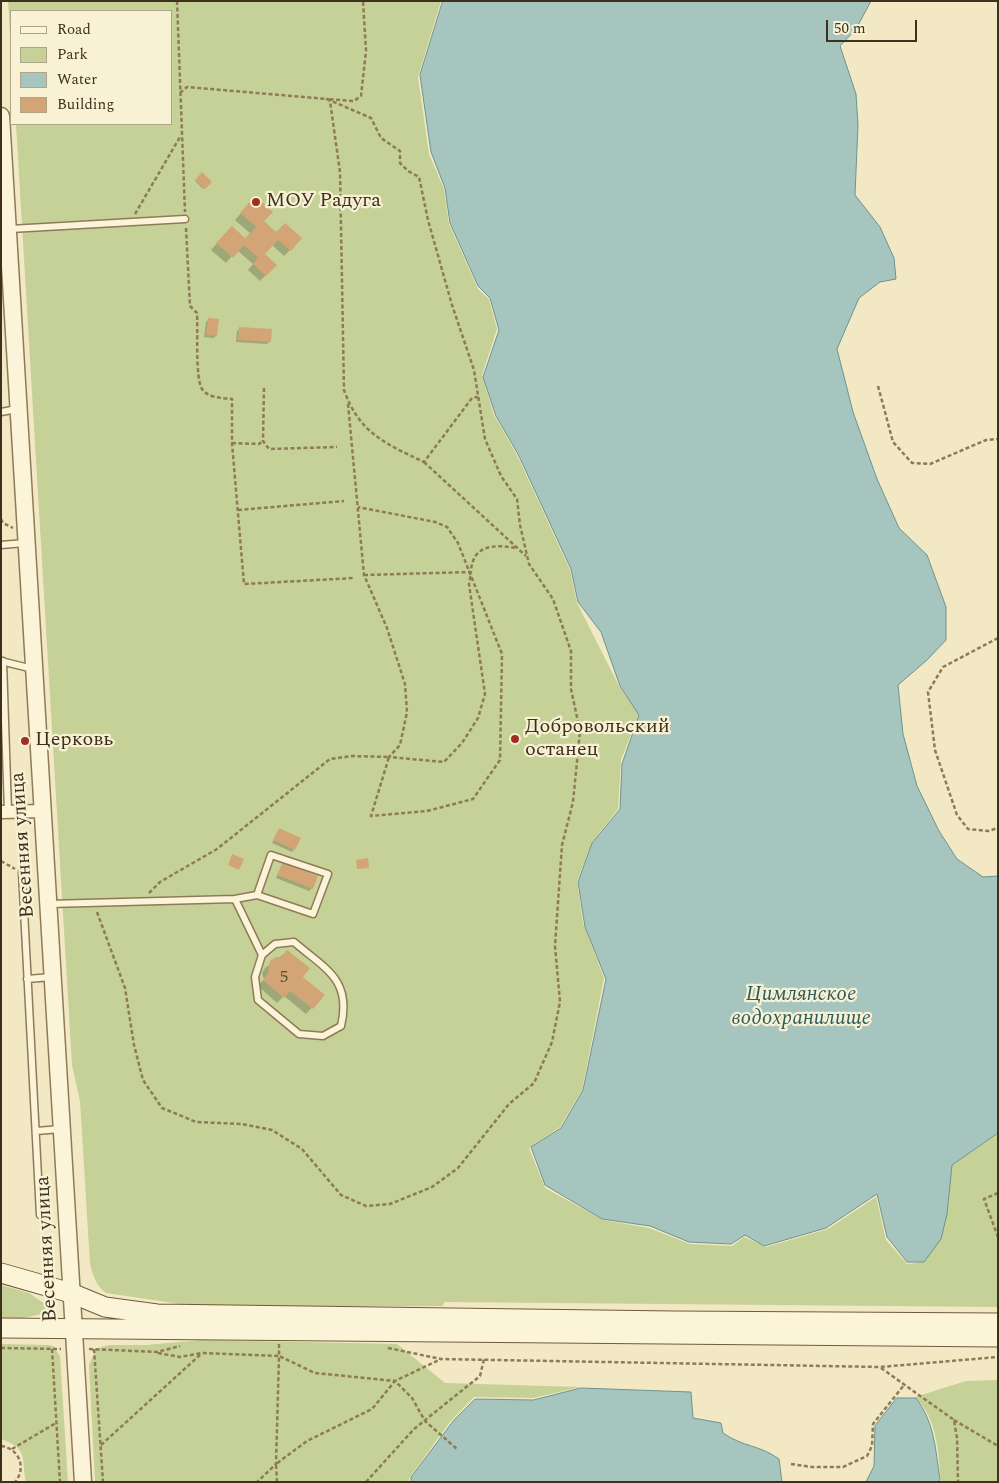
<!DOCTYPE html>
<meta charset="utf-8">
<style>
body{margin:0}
#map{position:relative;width:999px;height:1483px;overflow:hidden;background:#f2e8c4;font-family:Spectral,serif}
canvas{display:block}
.frame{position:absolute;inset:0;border:2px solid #3d301d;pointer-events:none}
.legend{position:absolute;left:10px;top:10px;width:162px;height:115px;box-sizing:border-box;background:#f8f1d4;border:1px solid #ada48b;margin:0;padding:6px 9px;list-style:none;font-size:15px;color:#3d301d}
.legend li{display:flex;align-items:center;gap:10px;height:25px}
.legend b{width:25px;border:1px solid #ada48b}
.scale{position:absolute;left:826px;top:20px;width:91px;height:22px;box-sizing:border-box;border:2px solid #3d301d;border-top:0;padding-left:6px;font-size:15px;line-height:18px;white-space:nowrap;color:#3d301d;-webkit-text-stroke:4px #f8f1d4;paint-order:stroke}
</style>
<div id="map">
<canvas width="999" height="1483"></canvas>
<div class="frame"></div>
<ul class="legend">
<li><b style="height:6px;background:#fcf4d8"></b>Road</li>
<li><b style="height:14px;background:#c5d196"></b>Park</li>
<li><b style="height:14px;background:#a6c5be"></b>Water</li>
<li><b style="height:14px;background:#d3a576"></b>Building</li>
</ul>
<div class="scale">50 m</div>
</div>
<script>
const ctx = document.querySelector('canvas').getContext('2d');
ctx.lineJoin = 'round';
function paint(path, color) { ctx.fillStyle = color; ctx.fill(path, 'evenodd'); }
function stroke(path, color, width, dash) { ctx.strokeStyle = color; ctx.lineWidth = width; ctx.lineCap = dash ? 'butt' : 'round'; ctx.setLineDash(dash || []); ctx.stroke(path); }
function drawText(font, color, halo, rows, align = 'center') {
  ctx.font = font + ' Spectral,serif'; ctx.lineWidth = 4.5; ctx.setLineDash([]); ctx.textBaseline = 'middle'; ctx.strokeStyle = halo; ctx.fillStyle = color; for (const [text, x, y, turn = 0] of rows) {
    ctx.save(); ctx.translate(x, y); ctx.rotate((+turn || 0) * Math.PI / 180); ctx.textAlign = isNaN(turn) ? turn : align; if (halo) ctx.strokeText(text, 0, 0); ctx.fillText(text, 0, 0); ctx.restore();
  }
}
const green = new Path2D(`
 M8 1H441L418 77 429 154 444 189 449 224 478 289 489 299 497 329 482 375 494 415 516 453 570 570 577 603 619 686 639 714 621 760 618 809 592 842 577 881 583 923 604 978 582 1090 560 1127 529 1148 545 1188 603 1220 649 1228 690 1244 732 1246 744 1237 766 1247 828 1229 876 1197 886 1240 907 1264 924 1262 947 1214 952 1165 998 1133V1307L444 1302 443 1306 201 1307 106 1293C96 1286 93 1275 90 1264L80 1101 72 1065 16 124H171V11H11V49Z
 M1 1285 29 1293 55 1311 24 1318H1Z
 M201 1340 397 1344 445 1383 580 1387 534 1398 474 1397 450 1422 409 1478V1482H95L89 1365 96 1349 108 1345H146Z
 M1 1344 48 1345 53 1346 60 1356 68 1482H26C21 1458 29 1449 1 1439Z
 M998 1380V1482H941C938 1452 938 1420 915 1397L966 1381Z`);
const water = new Path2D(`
 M443 1H871L856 29 840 46 856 94 858 125 855 195 880 227 894 258 896 279 880 282 859 298 837 349 853 412 877 479 899 528 927 555 946 607V640L927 660 898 685 903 734 917 786 939 831 957 859 983 877 998 876V1133L952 1165 947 1214 941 1239 924 1262H907L887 1237 877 1194 826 1228 764 1246 745 1235 731 1244 689 1242 650 1226 602 1219 545 1185 531 1147 561 1128 583 1090 606 979 585 927 578 882 592 843 620 809 622 764 639 715 620 686 601 632 578 602 571 569 518 454 496 416 483 377 499 330 490 298 478 286 450 223 445 188 431 152 420 75Z
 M581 1388 691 1392 693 1418 721 1423 723 1433C743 1447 760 1445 779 1459L782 1482H411V1477L454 1420 475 1399 533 1400Z
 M897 1398H916C935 1424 935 1448 940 1479L939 1482H866L874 1466 875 1426Z`);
const shadow = new Path2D(`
 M202 174 211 182 203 189 195 181Z
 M250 203 263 222 290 250 284 256 272 245 263 255 266 275 260 281 248 270 253 264 237 250 226 263 211 250 226 233 245 240 251 234 235 220Z
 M209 319 216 336 213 338 204 337 206 322Z
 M240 328 270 341 267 344 236 342 237 331Z
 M279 830 294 849 292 852 272 843Z
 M283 863 312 888 309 891 276 878Z
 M288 951 301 977 323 995 306 1014 284 996 277 1003 258 986 264 979 262 973 265 968Z`);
const building = new Path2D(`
 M202 172 212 182 205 189 195 180Z
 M255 196 273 212 264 221 276 232 285 223 302 238 291 251 278 240 265 254 277 265 266 276 253 264 258 258 244 245 233 258 216 243 232 226 245 238 256 227 240 213Z
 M208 318 219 319 217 336 206 335Z
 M239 327 272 329 271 342 238 340Z
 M279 828 301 838 295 850 273 840Z
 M232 854 244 859 239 870 228 865Z
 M368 858 369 868 357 869 356 860Z
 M283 862 318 876 313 889 277 875Z
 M287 950 310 968 303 977 325 995 313 1009 290 991 284 998 263 980 269 972 268 966 271 960 276 957H282Z`);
const path = new Path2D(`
 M177 1 185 212
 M180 93 187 87 327 99 330 101 340 172 344 390C359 433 386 444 424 462L472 398 478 397
 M135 214 180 137
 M186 228 190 306 197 313C198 328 195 378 202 389 208 398 222 398 232 399V443L244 584 354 578
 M878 386 893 442 912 463 930 464 986 440 998 439
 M264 388 263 441 269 449 337 447
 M348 404 364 575 387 628 405 684 407 712 400 745 389 757 444 762 462 743 478 718 485 694 469 584 471 574
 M232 443 259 444 263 441
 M424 462 526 556
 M238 510 344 501
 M1 519 3 523 13 528
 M364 575 471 572C472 545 494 544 516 548
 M998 638 943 667 928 692 935 750 957 815 968 829 988 831 998 828
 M1 861 15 869
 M149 893 160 882 217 849 330 759 352 756 389 757 371 816 427 811 473 799 500 760 502 654 458 543 447 527 435 522 358 507
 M97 912 125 988 134 1045 143 1080 162 1108 196 1122 242 1124 272 1130 302 1149 341 1195 366 1206 390 1204 432 1187 458 1168 509 1104 534 1083 552 1042 560 1002 555 946 562 845 573 802 580 731 571 689V651L553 599 529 564 520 525 517 499 501 476 485 439 474 370 452 305 428 220 419 177 408 171 400 163V151L381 138 371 118 327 99 354 101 361 96 366 51 363 1
 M998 1193 984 1199 998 1237
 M279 1344V1356L315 1373 395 1381 441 1359
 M1 1348 61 1349
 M388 1348 441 1359 880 1367 998 1357
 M52 1349 60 1482
 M89 1349 157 1352 180 1346
 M94 1349 103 1482
 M158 1353 180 1357 202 1353 279 1356 276 1464 257 1482
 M881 1368 954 1420 957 1438 958 1482
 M954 1420 998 1446
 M101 1445 201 1354
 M1 1446C19 1448 27 1468 15 1482
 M12 1449 56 1423
 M791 1464 812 1467H843L867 1456 872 1446 873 1424 904 1385
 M277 1482 276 1464 307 1441 372 1409 395 1381 412 1398 425 1421 457 1449
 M366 1482 414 1429 480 1376 484 1359`);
const service = new Path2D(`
 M10 229 185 219
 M1 412 17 409
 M1 545 25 543
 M1 661 33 669
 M3 661 8 812
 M22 872 40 1215
 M235 899 257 895 271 855 328 874 313 914 257 895
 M49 904 235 899 262 955 255 977 258 1000 299 1034 323 1036 341 1026C352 979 325 969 294 942L275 944 262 955
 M27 979 52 977
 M36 1131 61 1129`);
const minor = new Path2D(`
 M1 812 43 811`);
const tertiary = new Path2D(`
 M1 116 83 1482`);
const secondary = new Path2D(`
 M1 1273 71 1293 105 1307 157 1314 673 1321 998 1323
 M1 1328 998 1337`);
const markers = [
 [256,202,5,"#a22e23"],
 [515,739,5,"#a22e23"],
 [25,741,5,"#a22e23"]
];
const numberNames = [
 ["5",284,978]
];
const poiNames = [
 ["МОУ Радуга",266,202],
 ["Добровольский",525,728],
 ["останец",525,751],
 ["Церковь",35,741]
];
const streetNames = [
 ["Весенняя улица",24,845,-94],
 ["Весенняя улица",48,1249,-93]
];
const waterNames = [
 ["Цимлянское",801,996],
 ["водохранилище",801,1020]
];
paint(green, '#c5d196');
paint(water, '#a6c5be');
stroke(water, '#6b948e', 1);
paint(shadow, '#0003');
paint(building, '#d3a576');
stroke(service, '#8e7a58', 9);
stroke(minor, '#8e7a58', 15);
stroke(tertiary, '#8e7a58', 19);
stroke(secondary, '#705b3b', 21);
stroke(path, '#8e7a58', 2.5, [4, 2.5]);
stroke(service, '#fcf4d8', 6);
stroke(minor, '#fcf4d8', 12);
stroke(tertiary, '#fcf4d8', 16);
stroke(secondary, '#fcf4d8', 19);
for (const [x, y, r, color] of markers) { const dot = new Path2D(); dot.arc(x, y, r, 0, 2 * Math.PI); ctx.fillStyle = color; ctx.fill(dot); stroke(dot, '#f8f1d4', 2); }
drawText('18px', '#624d33', null, numberNames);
drawText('20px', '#3d301d', '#f8f1d4', poiNames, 'left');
drawText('20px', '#3d301d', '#f8f1d4', streetNames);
drawText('italic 21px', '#2c5c5e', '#f8f1d4', waterNames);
</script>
